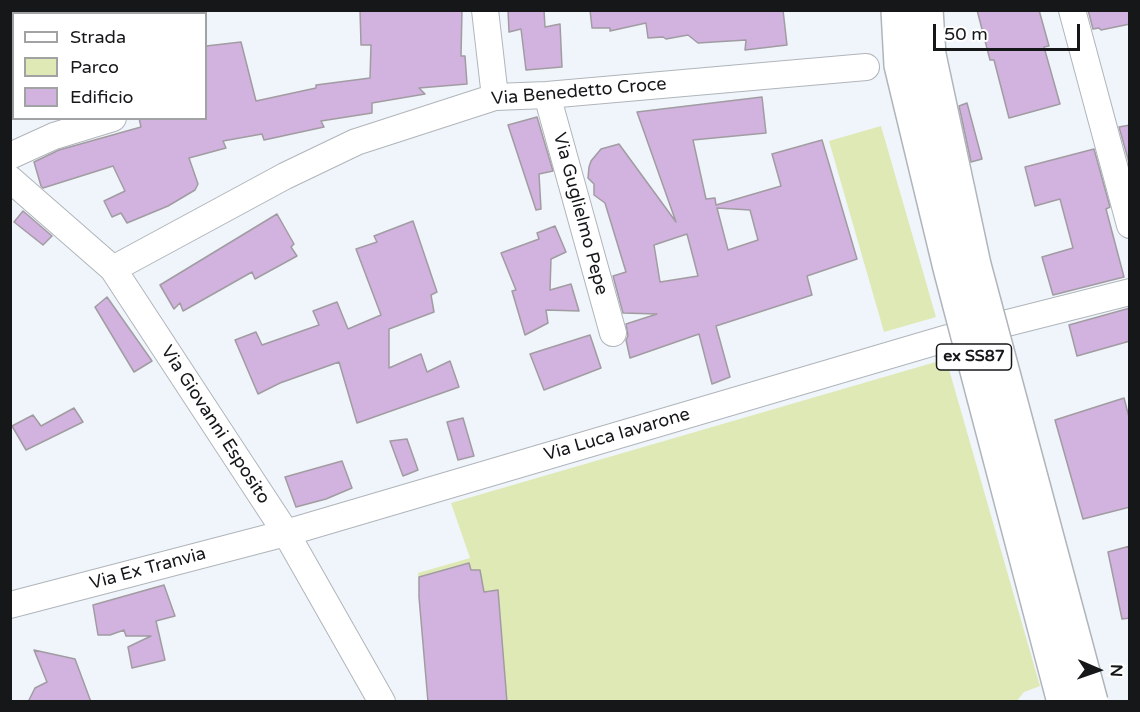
<!DOCTYPE html>
<style>
body{margin:0}
#map{position:relative;width:1140px;height:712px;overflow:hidden;background:#eff5fa;font-family:"Varela Round",sans-serif}
canvas{display:block}
.frame{position:absolute;inset:0;border:12px solid #151719;pointer-events:none}
.legend{position:absolute;left:12px;top:12px;width:195px;height:108px;box-sizing:border-box;background:#fff;border:2px solid #a1a2a3;margin:0;padding:8px 10px;list-style:none;font-size:18px;color:#151719}
.legend li{display:flex;align-items:center;gap:12px;height:30px}
.legend b{width:30px;border:2px solid #a1a2a3}
.north{position:absolute;left:1068px;top:640px;width:60px;height:60px;-webkit-text-stroke:4px #fff;paint-order:stroke;rotate:92deg;font-size:16px;font-weight:700;line-height:24px;text-align:center;color:#151719}
.north::after{content:'';display:block;margin:auto;width:21px;height:27px;background:#151719;clip-path:polygon(50% 0,100% 100%,50% 72%,0 100%)}
.scale{position:absolute;left:933px;top:24px;width:147px;height:27px;box-sizing:border-box;border:3px solid #151719;border-top:0;padding-left:8px;font-size:18px;line-height:21px;white-space:nowrap;color:#151719;-webkit-text-stroke:4px #fff;paint-order:stroke}
</style>
<div id="map">
<canvas width="1140" height="712"></canvas>
<div class="frame"></div>
<ul class="legend">
<li><b style="height:8px;background:#fff"></b>Strada</li>
<li><b style="height:16px;background:#dfe9b6"></b>Parco</li>
<li><b style="height:16px;background:#d2b2de"></b>Edificio</li>
</ul>
<div class="north">N</div>
<div class="scale">50 m</div>
</div>
<script>
const ctx = document.querySelector('canvas').getContext('2d');
ctx.lineJoin = 'round';
function paint(path, color) { ctx.fillStyle = color; ctx.fill(path, 'evenodd'); }
function stroke(path, color, width, dash) { ctx.strokeStyle = color; ctx.lineWidth = width; ctx.lineCap = dash ? 'butt' : 'round'; ctx.setLineDash(dash || []); ctx.stroke(path); }
function drawText(font, color, halo, rows, align = 'center') {
  ctx.font = font + ' "Varela Round",sans-serif'; ctx.lineWidth = 4.5; ctx.setLineDash([]); ctx.textBaseline = 'middle'; ctx.strokeStyle = halo; ctx.fillStyle = color; for (const [text, x, y, turn = 0] of rows) {
    ctx.save(); ctx.translate(x, y); ctx.rotate((+turn || 0) * Math.PI / 180); ctx.textAlign = isNaN(turn) ? turn : align; if (halo) ctx.strokeText(text, 0, 0); ctx.fillText(text, 0, 0); ctx.restore();
  }
}
const green = new Path2D(`
 M881 126 936 317 884 332 829 141Z
 M946 359 1040 686 1024 692 1016 702 428 701 418 573 470 558 451 503Z`);
const building = new Path2D(`
 M360 10H462L461 56H465L467 84 419 88 425 94 372 103V113L321 121 324 127 264 140 262 134 223 141 226 148 189 158 198 184 195 190 168 206 127 223 121 213 112 217 104 201 125 191 113 166 43 188 41 186 34 162 59 150 141 127 139 118H206V46L241 42 256 101 316 88V85L370 78 371 45H361Z
 M508 10H544L545 27 560 24 562 67 526 70 521 29 509 32Z
 M590 10H783L787 45 745 50 746 40 698 43 688 35 666 39 663 37 648 38 646 23 610 31V28H592Z
 M977 10H1039L1049 46 1044 47 1060 104 1009 118 994 60H990Z
 M1088 10H1130V24L1101 30 1099 28 1093 29Z
 M762 97 766 133 693 140 706 199 715 198 716 205 781 186 772 154 822 140 857 259 807 276 812 295 716 326 730 377 712 384 699 334 630 358 626 340 628 336 626 324 657 314 623 313 613 276 626 272 605 203 594 195V184L588 178 589 167 591 161 601 149 619 144 676 222 637 112ZM717 208 750 210 758 240 728 250ZM687 234 698 276 660 282 654 245Z
 M967 103 982 159 971 162 959 106Z
 M537 117 553 171 539 174 541 209 536 210 508 125Z
 M1130 125V166L1119 127Z
 M1094 149 1110 207 1106 209 1124 277 1053 295 1042 257 1073 248 1060 199 1035 206 1025 167Z
 M23 211 52 236 43 245 14 222Z
 M277 214 294 244 291 247 297 256 255 279 252 272 183 311 180 303 174 309 160 285Z
 M413 221 437 292 431 295 434 312 389 329V368L421 354 427 372 450 361 459 387 357 423 339 362 280 383 258 394 235 340 256 332 262 345 319 325 313 311 337 302 348 329 381 315 356 249 377 242 374 236Z
 M555 226 566 252 551 259 550 290 571 284 579 311 546 310 548 323 525 335 512 291 516 290 501 253 539 239 537 233Z
 M107 297 152 361 134 372 95 307Z
 M1130 308V341L1077 356 1069 325Z
 M590 335 601 368 544 390 530 354Z
 M1124 398 1130 421V507L1083 519 1055 420Z
 M74 408 83 422 26 450 12 426 33 415 41 426Z
 M463 418 474 456 458 460 447 422Z
 M407 439 418 470 403 476 390 441Z
 M342 461 352 488 326 499 296 507 285 477Z
 M1130 546V618L1122 619 1108 552Z
 M469 563 471 570H480L484 592 498 590 507 702H428L419 597V577Z
 M164 585 175 616 156 621 165 660 132 668 128 647 151 636H126L124 630 110 635H98L93 605Z
 M34 650 75 659 91 702H28L35 688 47 682Z`);
const minor = new Path2D(`
 M485 10 495 97
 M1072 10 1130 225
 M547 95 613 333
 M10 156 54 136 113 118
 M10 179 113 269 286 533 382 702
 M113 269 285 176 356 142 495 97 547 95 866 67
 M10 605 286 533 948 338 1130 292`);
const highwayBridge = new Path2D(`
 M898 10 901 65 950 268 1064 702
 M926 10 929 55 974 265 1091 702`);
const shields = [
 [974,357,75]
];
const shieldNames = [
 ["ex SS87",974,357]
];
const streetNames = [
 ["Via Benedetto Croce",579,92,-5],
 ["Via Guglielmo Pepe",580,214,75],
 ["Via Giovanni Esposito",215,425,57],
 ["Via Luca Iavarone",617,435,-16],
 ["Via Ex Tranvia",148,569,-15]
];
paint(green, '#dfe9b6');
paint(building, '#d2b2de');
stroke(building, '#a19ca2', 1.5);
stroke(minor, '#b0b5bb', 28);
stroke(minor, '#fff', 26);
stroke(highwayBridge, '#b0b5bb', 36, []);
stroke(highwayBridge, '#fff', 33);
for (const [x, y, w] of shields) { const box = new Path2D(); box.roundRect(x - w / 2, y - 13, w, 26, 4.5); ctx.fillStyle = '#fff'; ctx.fill(box); stroke(box, '#151719', 1.5); }
drawText('bold 16px', '#151719', null, shieldNames);
drawText('18px', '#151719', '#fff', streetNames);
</script>
